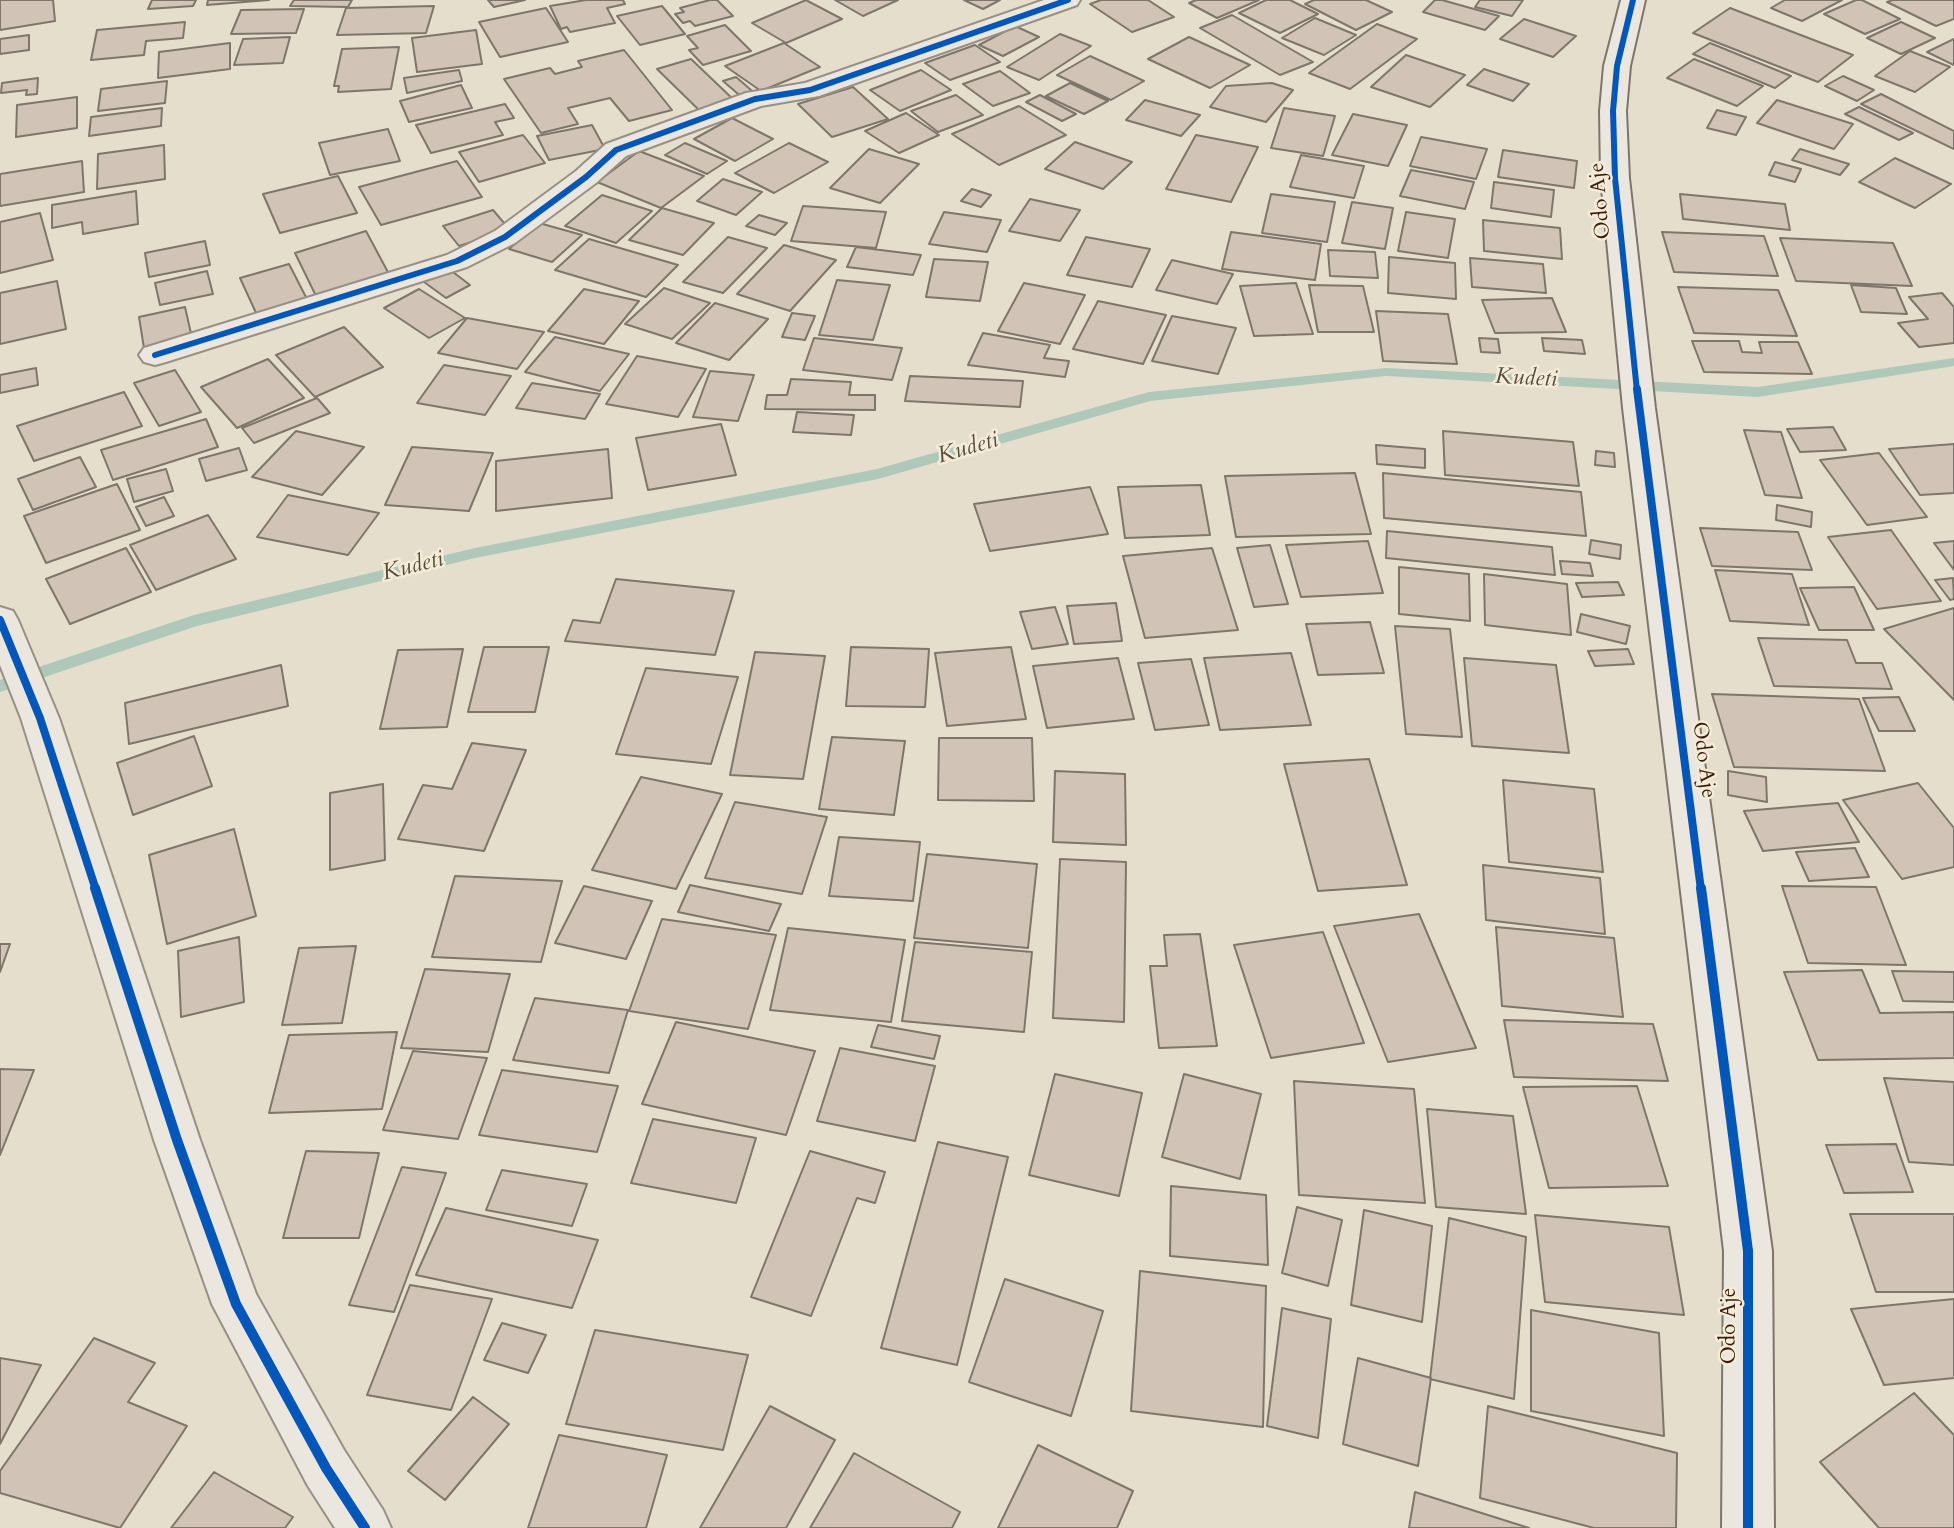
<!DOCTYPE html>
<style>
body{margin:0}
canvas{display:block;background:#e5decd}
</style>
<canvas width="1954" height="1528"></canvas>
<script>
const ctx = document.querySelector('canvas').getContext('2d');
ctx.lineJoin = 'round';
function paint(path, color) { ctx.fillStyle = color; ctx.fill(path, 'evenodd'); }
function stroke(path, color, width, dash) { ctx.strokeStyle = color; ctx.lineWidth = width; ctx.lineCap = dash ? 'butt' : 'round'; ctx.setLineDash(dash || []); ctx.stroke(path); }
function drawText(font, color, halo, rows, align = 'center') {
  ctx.font = font + ' Cardo,serif'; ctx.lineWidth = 5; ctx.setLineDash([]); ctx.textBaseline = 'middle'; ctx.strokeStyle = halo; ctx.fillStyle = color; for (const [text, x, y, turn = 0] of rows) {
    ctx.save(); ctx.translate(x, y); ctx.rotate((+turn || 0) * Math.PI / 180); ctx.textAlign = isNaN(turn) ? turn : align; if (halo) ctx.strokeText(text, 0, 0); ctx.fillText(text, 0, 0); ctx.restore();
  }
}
const stream = new Path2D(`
 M1954 358V366L1758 397 1386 376 1150 401 878 479 475 558 197 626 0 692V680L194 615 475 548 877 469 1149 392 1386 368 1758 387Z`);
const building = new Path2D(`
 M0 0H53L55 21 0 30Z
 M152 0H196L193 6 148 9Z
 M208 0H269L207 5Z
 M294 0H352L348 7 290 6Z
 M488 0H525L494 7Z
 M586 0H623L625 4 607 8 615 23 570 32 567 27 561 29 550 6Z
 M710 0H717L733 16 695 26 690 21 683 23 675 14 684 12 680 8Z
 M806 0 842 19 786 43 752 23Z
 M835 0H898L863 16Z
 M964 0H1000L983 9Z
 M1101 0H1148L1174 17 1132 32 1090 4Z
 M1196 0H1259L1217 18 1189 3Z
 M1266 0H1290L1318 14 1280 33 1239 13Z
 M1314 0H1366L1392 12 1356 30 1305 4Z
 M1435 0H1442L1499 16 1485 30 1423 12Z
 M1480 0H1523L1512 16 1475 7Z
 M1785 0H1842L1802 21 1771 8Z
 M1856 0H1862L1900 19 1865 34 1824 14Z
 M1893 0H1954V19L1936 26 1887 2Z
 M434 6 426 33 337 35 346 8Z
 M662 6 685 34 640 45 617 16Z
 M546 8 568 42 500 57 479 22Z
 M1730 8 1853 55 1818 82 1693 33Z
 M304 9 296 33 231 34 241 10Z
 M1232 15 1313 62 1280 75 1200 28Z
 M1315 18 1356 35 1324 55 1282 38Z
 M1524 19 1576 36 1553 57 1500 39Z
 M185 22 183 38 146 41 144 55 91 60 97 30Z
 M1901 22 1935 38 1901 54 1867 38Z
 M1377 24 1417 39 1350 89 1309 73Z
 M725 25 751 51 703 65 689 50 698 48 687 36Z
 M1015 26 1039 37 1003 56 979 45Z
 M476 30 482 64 417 72 412 38Z
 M1060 34 1091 46 1039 80 1007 67Z
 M29 35V50L0 54V39Z
 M290 37 283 63 234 65 243 39Z
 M1189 37 1250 65 1210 88 1148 59Z
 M1954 39V65L1927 52Z
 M230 43V69L158 78 159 52Z
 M784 43 820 67 761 91 725 66Z
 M1710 43 1791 76 1775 88 1693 54Z
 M975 45 1000 62 950 80 925 63Z
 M399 47 391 89 338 92 339 86H334L342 49Z
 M624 50 672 110 629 121 610 98 568 108 578 124 541 133 504 79 550 68 555 74 582 67 578 61Z
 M1910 51 1950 67 1915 92 1875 76Z
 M1406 55 1465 75 1430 107 1371 87Z
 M1090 56 1144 81 1111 100 1057 75Z
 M691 59 736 102 702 113 657 69Z
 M1694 59 1763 86 1737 106 1667 78Z
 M1484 69 1529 84 1513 101 1467 85Z
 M459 70 462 81 407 93 404 78Z
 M921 70 951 90 900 111 870 90Z
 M1000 71 1030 93 993 106 963 84Z
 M1843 76 1874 90 1857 101 1825 86Z
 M736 77 758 96 745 100 723 81Z
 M38 78 37 94 26 95 27 90 1 93 2 83Z
 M167 81 165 103 98 111 101 89Z
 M1070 83 1108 101 1084 114 1046 96Z
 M1272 83 1293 90 1266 122 1210 107 1226 86Z
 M461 85 472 108 409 122 400 101Z
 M853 87 888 119 832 137 798 104Z
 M1881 94 1954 131V149L1861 104Z
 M956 95 983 115 938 132 911 111Z
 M1040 95 1076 114 1062 121 1026 102Z
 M77 97V128L16 137 17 105Z
 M1145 100 1200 115 1181 136 1126 120Z
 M1777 100 1853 124 1834 149 1757 123Z
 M505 104 514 118 495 122 503 135 431 153 416 125Z
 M1019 106 1066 135 999 165 952 134Z
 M1859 107 1913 133 1899 140 1845 114Z
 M162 108 161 126 89 136 91 117Z
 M1284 108 1335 116 1323 156 1271 148Z
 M1717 110 1746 117 1736 135 1707 128Z
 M906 113 939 135 899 153 865 131Z
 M1353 114 1407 125 1388 166 1332 155Z
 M732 118 773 139 735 161 694 139Z
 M592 125 605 149 549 160 537 136Z
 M388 129 400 161 330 175 319 143Z
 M523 135 545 163 479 182 459 152Z
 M1196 135 1258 147 1231 202 1166 189Z
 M1421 137 1487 149 1476 179 1410 166Z
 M1075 142 1132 162 1103 189 1045 169Z
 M685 143 727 161 707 174 665 155Z
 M789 143 828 162 774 193 735 173Z
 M164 145 165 179 97 189 98 154Z
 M869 149 919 164 880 203 830 188Z
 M1800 149 1849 164 1840 175 1792 160Z
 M1503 150 1577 161 1574 188 1498 177Z
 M639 151 704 176 661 208 597 182Z
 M1301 155 1364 166 1354 198 1290 187Z
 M1895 158 1951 184 1915 208 1859 182Z
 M82 161 84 192 0 206V174Z
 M457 161 482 197 381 225 359 187Z
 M1775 162 1801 169 1795 182 1769 175Z
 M1411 170 1474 182 1465 209 1400 196Z
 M338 176 357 213 280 233 263 194Z
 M723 179 762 192 736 215 697 201Z
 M1494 182 1554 190 1551 217 1491 208Z
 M972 189 991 195 981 207 961 201Z
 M136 191 138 224 83 234 82 222 52 228V205Z
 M1271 194 1335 202 1327 242 1262 233Z
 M1680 194 1785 204 1790 230 1683 219Z
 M602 195 652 211 616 243 565 226Z
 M1030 199 1080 210 1060 241 1009 231Z
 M1352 202 1393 208 1385 249 1342 243Z
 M803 206 886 212 876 248 791 241Z
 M662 208 714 223 683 255 629 240Z
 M493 210 510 230 459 246 443 226Z
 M944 212 1001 220 987 252 929 244Z
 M1406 212 1455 219 1448 258 1398 251Z
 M40 213 53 260 0 273V222Z
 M759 215 787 223 775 235 746 226Z
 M1483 220 1560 228 1562 259 1484 251Z
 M539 223 582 235 552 262 509 249Z
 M366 231 390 276 316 296 295 253Z
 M1231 232 1321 244 1315 280 1222 269Z
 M1662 232 1764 236 1778 276 1674 272Z
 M728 237 767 248 723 293 683 282Z
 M1086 237 1150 249 1132 287 1067 275Z
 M1780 238 1893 243 1912 286 1796 281Z
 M589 239 678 265 646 297 555 270Z
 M205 241 210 265 149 277 145 253Z
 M784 245 836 260 790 311 737 294Z
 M856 247 921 255 913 275 847 267Z
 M1328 250 1375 252 1378 278 1330 276Z
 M1389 257 1455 263 1456 299 1388 293Z
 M1470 258 1543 264 1546 293 1472 287Z
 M934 259 988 262 980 301 926 297Z
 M1172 260 1233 274 1217 304 1156 290Z
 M289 264 308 301 257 315 240 278Z
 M449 269 470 285 446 298 424 282Z
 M207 271 213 294 160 305 155 283Z
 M837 280 890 285 873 340 819 335Z
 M57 281 66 329 0 344V293Z
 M1024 283 1085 295 1060 344 998 331Z
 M1296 283 1313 334 1254 336 1240 286Z
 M1309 285 1363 286 1374 332H1318Z
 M1851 285 1896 288 1907 314 1861 312Z
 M1678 287 1778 290 1797 336 1694 333Z
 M664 288 710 303 672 339 625 324Z
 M419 289 465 318 429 338 384 308Z
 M584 289 639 301 604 344 548 331Z
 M1942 293 1954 307V343L1919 347 1898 323 1928 319 1909 297Z
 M1552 298 1566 332 1495 333 1482 300Z
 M1098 301 1166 315 1143 364 1073 349Z
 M715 303 768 319 729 360 676 343Z
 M185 307 192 338 144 348 139 317Z
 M1376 311 1448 314 1457 364 1383 361Z
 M792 313 815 316 805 340 782 337Z
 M1172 316 1236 328 1218 374 1152 361Z
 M467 318 544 332 517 369 438 353Z
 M344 327 383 367 315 397 276 355Z
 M983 333 1050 345 1044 358 1069 361 1065 377 968 365Z
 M555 337 629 354 600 391 525 372Z
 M814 338 902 348 892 380 803 370Z
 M1479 338 1498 339 1500 353 1481 352Z
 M1542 338 1582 340 1585 354 1544 351Z
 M1692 341H1739L1742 352 1762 353 1759 342H1798L1812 374 1704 372Z
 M637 356 706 369 678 417 606 404Z
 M268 359 304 398 237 428 201 387Z
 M444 365 511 376 485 415 417 403Z
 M36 368 38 385 0 393V375Z
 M175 370 201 412 159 426 134 383Z
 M710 371 754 375 738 421 693 417Z
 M910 376 1023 381 1020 407 905 401Z
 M791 379 851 382 849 395H875V410L765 409 767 395H787Z
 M532 383 600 394 585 419 516 408Z
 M124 392 142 426 34 461 17 426Z
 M317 398 330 413 254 443 242 428Z
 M797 412 854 415 851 435 793 432Z
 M206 419 218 447 113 480 101 450Z
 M721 424 736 475 648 490 636 438Z
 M1833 427 1846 450 1800 452 1787 429Z
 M1744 430 1781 432 1802 498 1765 495Z
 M296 431 364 447 322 495 252 477Z
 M1443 431 1573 442 1579 486 1445 475Z
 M1954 444V493L1920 495 1889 449Z
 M1376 445 1425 449V468L1377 464Z
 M412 447 493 453 469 511 385 505Z
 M239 448 247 470 206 481 199 459Z
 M608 449 612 498 496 511V461Z
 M1596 451 1614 453 1615 467 1595 465Z
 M1879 453 1927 517 1867 525 1820 460Z
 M80 457 96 487 33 510 18 479Z
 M166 469 173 491 134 502 127 479Z
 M1355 473 1371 534 1236 537 1225 476Z
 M1383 473 1581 492 1586 536 1384 518Z
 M117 484 140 530 46 563 24 516Z
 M1201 485 1210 535 1125 538 1118 487Z
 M1090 487 1108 534 990 551 974 504Z
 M288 495 379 513 348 555 257 537Z
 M164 497 174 516 146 526 136 507Z
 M1777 505 1812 512 1811 527 1776 520Z
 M208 515 236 559 156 590 130 545Z
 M1700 528 1798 532 1812 570 1712 566Z
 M1891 530 1941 601 1877 609 1828 537Z
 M1387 531 1552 547 1555 575 1386 558Z
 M1591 540 1621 545 1620 559 1589 554Z
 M1368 541 1383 593 1301 597 1286 545Z
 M1954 541V570L1934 543Z
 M1270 545 1288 604 1254 607 1237 548Z
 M126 548 151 592 70 624 46 579Z
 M1212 548 1238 630 1145 638 1123 556Z
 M1560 561 1590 563 1593 576 1562 574Z
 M1399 567 1469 574 1470 621 1399 614Z
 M1715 570 1792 574 1809 625 1730 621Z
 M1484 574 1567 584 1571 635 1485 625Z
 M1953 578 1954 599 1950 600 1935 580Z
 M616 579 734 591 715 655 565 641 573 620 600 623Z
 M1618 582 1624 595 1582 597 1576 583Z
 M1854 587 1874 630H1819L1800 588Z
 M1116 603 1122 641 1074 644 1067 606Z
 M1055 607 1068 644 1032 649 1020 612Z
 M1954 608V700L1884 629Z
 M1581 614 1630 626 1626 644 1577 632Z
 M1370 622 1384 673 1318 675 1306 624Z
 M1395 626 1450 629 1462 737 1406 734Z
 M1758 638 1847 640 1856 663H1882L1892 689 1774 686Z
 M484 647H549L535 712H468Z
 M851 647 929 649 925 707 846 706Z
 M1011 647 1026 719 947 726 935 653Z
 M463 649 447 727 380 729 398 650Z
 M1628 649 1634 664 1595 666 1588 651Z
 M755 652 825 656 803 779 730 775Z
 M1291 653 1311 725 1220 730 1204 658Z
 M1118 658 1134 719 1047 728 1033 666Z
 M1464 658 1556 665 1569 753 1472 746Z
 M1191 659 1209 725 1155 730 1138 663Z
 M281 665 288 706 129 744 125 703Z
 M646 668 738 677 711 764 616 754Z
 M1712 694 1859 699 1885 771 1734 767Z
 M1899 697 1915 731H1879L1863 698Z
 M194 736 212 786 133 815 117 763Z
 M832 737 905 741 894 815 819 809Z
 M939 738H1032L1034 801 938 800Z
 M472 743 526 750 484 851 398 839 423 785 452 789Z
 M1369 759 1407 885 1318 891 1284 764Z
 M1055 771 1125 774 1126 845 1053 842Z
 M1728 771 1766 777 1767 802 1728 795Z
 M641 777 722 794 676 889 592 870Z
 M1503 780 1594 789 1603 872 1509 862Z
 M1918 783 1954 828V867L1902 879 1843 800Z
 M383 784 385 860 330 870V793Z
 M735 802 827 817 802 894 705 878Z
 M1838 803 1859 842 1763 851 1744 811Z
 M234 829 256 916 167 944 149 855Z
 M839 837 920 842 913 901 829 896Z
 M1855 848 1869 877 1809 881 1796 852Z
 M927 854 1037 864 1028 948 914 938Z
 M1060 859 1126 862 1124 1022 1053 1018Z
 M1483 865 1600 878 1605 934 1486 920Z
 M455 876 562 881 541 962 432 957Z
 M690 885 781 904 769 931 678 912Z
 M584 886 652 901 626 959 555 943Z
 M1782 886 1876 887 1906 965 1808 963Z
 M1419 914 1476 1048 1388 1062 1334 926Z
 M662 919 776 935 748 1029 629 1011Z
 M1496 927 1614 938 1623 1017 1502 1006Z
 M788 928 905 940 891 1022 770 1010Z
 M1323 932 1364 1043 1271 1058 1234 945Z
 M1200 934 1217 1046 1159 1048 1150 966H1167L1164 935Z
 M239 937 244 1002 181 1017 178 951Z
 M915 942 1032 952 1024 1032 902 1021Z
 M0 944H10L0 972Z
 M356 946 342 1023 282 1025 299 948Z
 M425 969 510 974 488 1052 401 1048Z
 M1862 970 1880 1013 1954 1012V1058L1818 1060 1784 972Z
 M1892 971 1954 972V1002L1903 1001Z
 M535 998 628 1010 609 1073 513 1060Z
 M1504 1020 1653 1024 1668 1081 1514 1077Z
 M676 1022 815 1051 786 1135 642 1104Z
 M878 1025 940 1036 934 1059 871 1047Z
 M397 1032 382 1109 269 1113 289 1035Z
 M840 1048 935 1066 915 1141 817 1121Z
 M413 1051 487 1058 458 1139 383 1130Z
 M0 1069 34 1070 0 1155Z
 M502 1070 618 1086 597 1152 479 1135Z
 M1055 1074 1142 1093 1119 1196 1029 1175Z
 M1184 1074 1261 1094 1240 1179 1162 1157Z
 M1884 1078 1954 1082V1165L1909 1162Z
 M1294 1081 1414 1089 1425 1203 1299 1195Z
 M1637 1086 1668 1186 1549 1188 1523 1087Z
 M1427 1109 1513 1116 1526 1214 1436 1207Z
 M653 1119 756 1138 736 1203 631 1183Z
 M938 1142 1008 1157 957 1365 881 1348Z
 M1896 1144 1913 1192 1844 1193 1826 1145Z
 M306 1151 379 1153 359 1238H283Z
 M810 1151 885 1172 875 1203 857 1198 811 1316 751 1297Z
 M402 1167 446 1173 394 1312 349 1305Z
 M502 1170 587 1184 572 1226 486 1210Z
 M1171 1186 1266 1195 1268 1265 1170 1256Z
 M1297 1207 1342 1220 1328 1286 1282 1273Z
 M446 1208 598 1240 572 1308 416 1275Z
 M1364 1210 1432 1226 1422 1322 1351 1305Z
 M1850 1214H1954V1292H1876Z
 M1535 1215 1669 1227 1684 1315 1545 1302Z
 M1449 1218 1526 1237 1514 1399 1430 1379Z
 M1140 1271 1266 1286 1263 1427 1131 1411Z
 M1005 1279 1103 1311 1071 1416 969 1382Z
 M410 1285 492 1299 451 1410 367 1395Z
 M1954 1299V1378L1884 1385 1851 1309Z
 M1282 1308 1331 1319 1318 1438 1267 1426Z
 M1531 1310 1659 1333 1664 1436 1531 1411Z
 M502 1323 546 1335 528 1373 484 1360Z
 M595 1330 748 1355 723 1450 566 1424Z
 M94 1338 155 1363 128 1402 187 1426 120 1528 0 1493V1471Z
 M0 1358 41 1365 0 1444Z
 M1358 1358 1431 1378 1418 1466 1343 1444Z
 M1914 1393 1954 1435V1528H1879L1820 1462Z
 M473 1397 509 1424 445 1500 408 1471Z
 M770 1406 835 1440 786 1528H700Z
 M1488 1406 1677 1453 1676 1528H1594L1480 1498Z
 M559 1435 667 1455 646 1528H528Z
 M1038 1445 1133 1491 1117 1528H998Z
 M854 1453 960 1512 952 1528H810Z
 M214 1472 293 1517 285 1528H171Z
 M1415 1492 1529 1528H1409Z`);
const street = new Path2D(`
 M1044 0H1080L1077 5 819 96 761 106 626 156 596 183 515 243 467 267 166 362 155 365 144 362 139 355 144 348 447 255 495 231 576 171 606 144 746 93 805 83Z
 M0 607 13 611 18 620 59 718 200 1140 256 1294 344 1450 383 1510 391 1528H335L308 1486 212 1304 154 1140 21 718 0 665Z`);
const secondary = new Path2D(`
 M1621 0H1645L1630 66 1626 111 1629 178 1655 408 1772 1251 1774 1528H1722L1724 1251 1623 408 1601 178 1600 111 1604 66Z`);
const cyclewayFar2 = new Path2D(`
 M1633 0 1617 66 1613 111 1615 178 1637 391
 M155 355 457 261 505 237 586 177 616 150 755 99 810 90 1068 0`);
const cyclewayFar1 = new Path2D(`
 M1637 389 1701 890
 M0 620 40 718 96 890`);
const cycleway = new Path2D(`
 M95 888 177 1140 236 1304 326 1468 365 1528
 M1701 888 1748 1251V1528`);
const streetNames = [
 ["Odo Aje",1601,201,-95],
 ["Odo Aje",1703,760,83],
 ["Odo Aje",1730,1326,-90]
];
const waterNames = [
 ["Kudeti",1526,379,3],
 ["Kudeti",968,449,-16],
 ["Kudeti",413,567,-14]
];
paint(stream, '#b0c8b9');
paint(building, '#d1c4b6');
stroke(building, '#7f766b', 2);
stroke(street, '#979084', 4);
stroke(secondary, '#7f766b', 4);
paint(street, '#ebe6de');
paint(secondary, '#ebe6de');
stroke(cyclewayFar2, '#0057b8', 6);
stroke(cyclewayFar1, '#0057b8', 8);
stroke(cycleway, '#0057b8', 10);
drawText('21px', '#3a1c0c', '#f5ecd8', streetNames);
drawText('italic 23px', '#574d3d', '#f5ecd8', waterNames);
</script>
